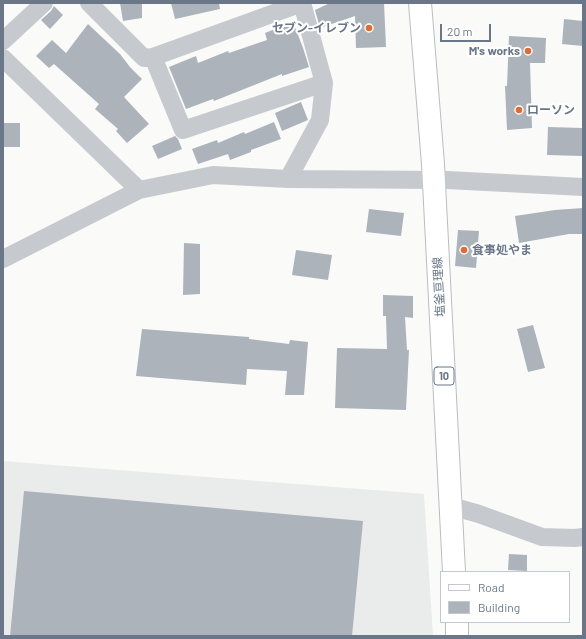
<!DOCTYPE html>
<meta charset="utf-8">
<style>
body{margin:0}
#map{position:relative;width:586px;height:639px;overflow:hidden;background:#fafaf8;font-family:Barlow,sans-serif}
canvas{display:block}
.frame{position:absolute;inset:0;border:4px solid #697788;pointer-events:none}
.legend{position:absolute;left:440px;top:571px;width:130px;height:52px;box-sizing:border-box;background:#fff;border:1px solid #c3c9cf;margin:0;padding:5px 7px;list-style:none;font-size:12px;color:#697788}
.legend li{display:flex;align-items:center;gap:8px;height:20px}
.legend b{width:20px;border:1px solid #c3c9cf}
.scale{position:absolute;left:440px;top:24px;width:51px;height:18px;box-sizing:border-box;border:2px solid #697788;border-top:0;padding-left:5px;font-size:12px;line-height:14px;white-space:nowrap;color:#697788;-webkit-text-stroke:3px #fff;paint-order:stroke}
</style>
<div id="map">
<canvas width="586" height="639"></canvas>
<div class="frame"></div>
<ul class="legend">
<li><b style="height:5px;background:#fff"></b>Road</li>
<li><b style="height:11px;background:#acb3ba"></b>Building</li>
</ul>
<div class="scale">20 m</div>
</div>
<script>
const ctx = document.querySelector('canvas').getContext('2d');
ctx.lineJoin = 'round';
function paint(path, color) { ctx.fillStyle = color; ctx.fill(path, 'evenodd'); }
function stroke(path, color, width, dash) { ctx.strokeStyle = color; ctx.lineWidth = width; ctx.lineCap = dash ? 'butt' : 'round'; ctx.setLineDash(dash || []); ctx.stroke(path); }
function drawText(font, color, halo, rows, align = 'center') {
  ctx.font = font + ' Barlow,"Noto Sans JP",sans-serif'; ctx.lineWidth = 4; ctx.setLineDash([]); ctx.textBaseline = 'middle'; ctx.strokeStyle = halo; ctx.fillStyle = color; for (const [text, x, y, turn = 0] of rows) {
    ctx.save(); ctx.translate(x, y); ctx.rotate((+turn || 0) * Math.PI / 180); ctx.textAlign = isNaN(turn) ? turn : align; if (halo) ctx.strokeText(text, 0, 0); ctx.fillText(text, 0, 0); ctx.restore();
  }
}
const built = new Path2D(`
 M3 461 424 494 433 636H3Z`);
const building = new Path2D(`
 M120 3H142V18L123 21Z
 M171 3H219L220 9 175 19Z
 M330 3H340V4L384 3 386 47 356 48 355 16 320 28 315 10Z
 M54 6 63 15 50 29 41 20 51 11Z
 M564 19 583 21V46L562 44Z
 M293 22 303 48 309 67 282 76V74L214 101 213 99 186 109 169 67 196 56 198 63 228 51 229 53 267 40 265 33Z
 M88 24 120 54 130 67 142 79 124 97 149 124 127 143 116 131 118 129 95 109 99 104 54 64 49 68 36 56 52 40 66 53Z
 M509 36 546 38 545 63H530L532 128 507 130 505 86H507Z
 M301 102 308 120 282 131 275 113Z
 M274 122 281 139 251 150V152L230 160 228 154 198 164 192 149 217 140 218 143 244 132 245 134Z
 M3 123H20V147H3Z
 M548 127 583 128V156L547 155Z
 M175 136 178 139 182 149 158 159 152 146Z
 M583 208V234H569L519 243 515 216 555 210Z
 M369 209 404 213 401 236 366 232Z
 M458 230 479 231 476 268 455 266Z
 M184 243 200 244V294L183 295Z
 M296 250 332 255 328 280 292 275Z
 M383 295 413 296V318L405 317 407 350H409L406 410 335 408 337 348 387 349 386 316H383Z
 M533 325 545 368 528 372 517 329Z
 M142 329 249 337V339L289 344 290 340 308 342 304 395H285L287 371 247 369 246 385 136 376Z
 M24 491 363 521 352 636H10Z
 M509 554 527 555V571L508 570Z`);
const street = new Path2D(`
 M89 3 144 58 153 57 302 3
 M3 41 44 3
 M153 57 183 130 324 83
 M3 58 139 190
 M288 179 320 120 324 83 302 3
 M3 259 139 190 213 175 288 179 447 180 583 187
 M451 506 479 514 542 537 575 538 583 537`);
const primary = new Path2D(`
 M420 3 433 164 454 572
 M457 622V636`);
const markers = [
 [369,28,4,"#e06b32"],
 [528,51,4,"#e06b32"],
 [519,110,4,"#e06b32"],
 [464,250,4,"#e06b32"]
];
const shields = [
 [444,376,20]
];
const shieldNames = [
 ["10",444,376]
];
const poiNames = [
 ["セブン-イレブン",361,28],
 ["M's works",520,51],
 ["ローソン",527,110,"left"],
 ["食事処やま",472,250,"left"]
];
const streetNames = [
 ["塩釜亘理線",439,287,-93]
];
paint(built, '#eaeceb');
paint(building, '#acb3ba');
stroke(primary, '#b9bdc1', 24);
stroke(street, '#c6c9cd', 18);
stroke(primary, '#fff', 22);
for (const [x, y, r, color] of markers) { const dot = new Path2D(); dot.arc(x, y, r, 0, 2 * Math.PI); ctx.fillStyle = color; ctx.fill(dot); stroke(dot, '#fff', 1.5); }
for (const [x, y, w] of shields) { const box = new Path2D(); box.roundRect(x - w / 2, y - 9, w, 18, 3); ctx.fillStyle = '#fff'; ctx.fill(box); stroke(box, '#697788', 1); }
drawText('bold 11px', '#697788', null, shieldNames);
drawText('bold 12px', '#697788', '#fff', poiNames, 'right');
drawText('12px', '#697788', '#fff', streetNames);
</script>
